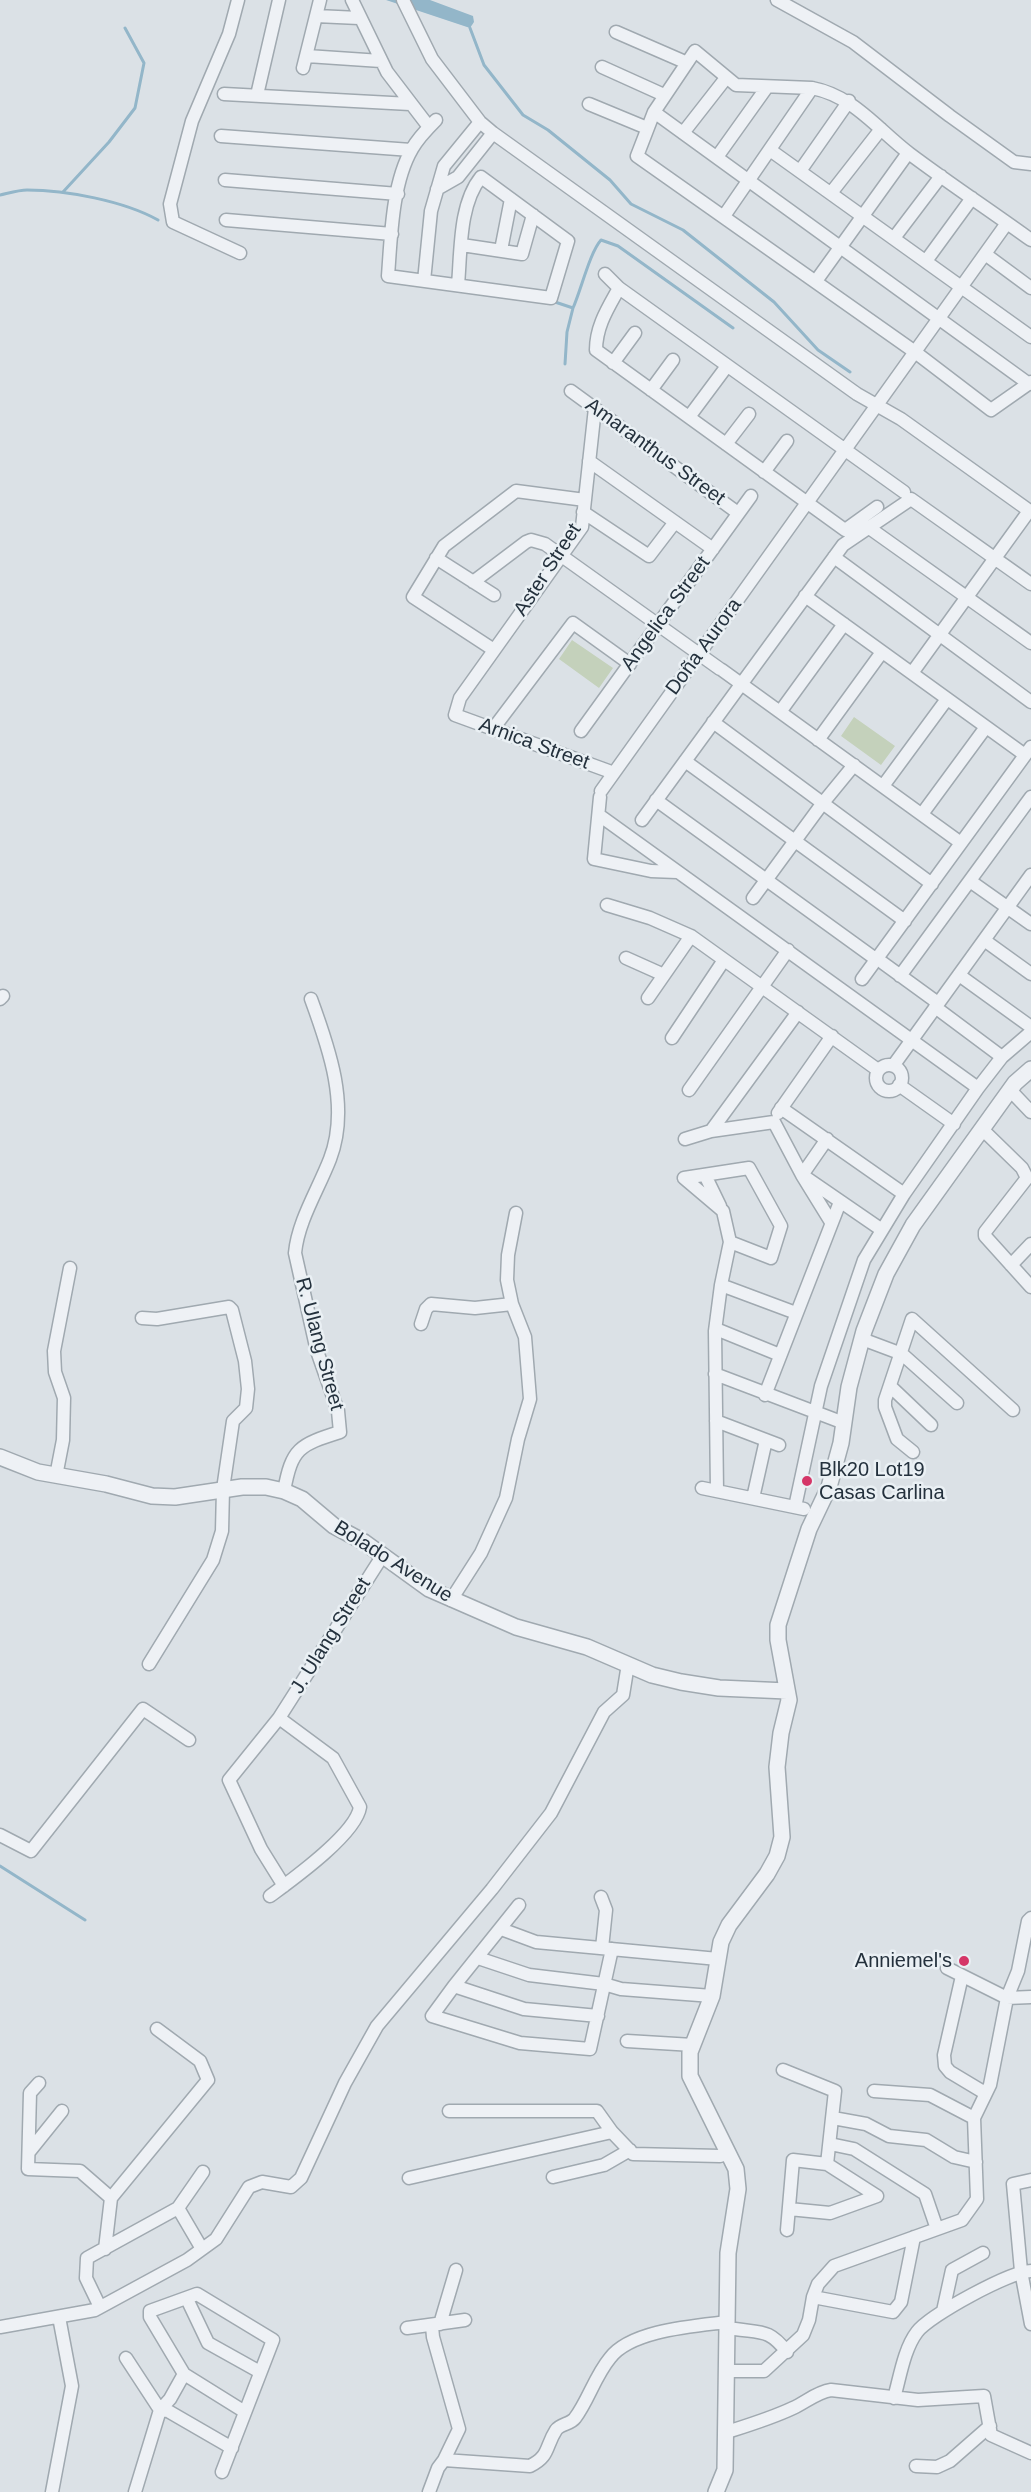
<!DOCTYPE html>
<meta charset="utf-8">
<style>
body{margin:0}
canvas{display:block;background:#dbe1e6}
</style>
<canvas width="1031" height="2492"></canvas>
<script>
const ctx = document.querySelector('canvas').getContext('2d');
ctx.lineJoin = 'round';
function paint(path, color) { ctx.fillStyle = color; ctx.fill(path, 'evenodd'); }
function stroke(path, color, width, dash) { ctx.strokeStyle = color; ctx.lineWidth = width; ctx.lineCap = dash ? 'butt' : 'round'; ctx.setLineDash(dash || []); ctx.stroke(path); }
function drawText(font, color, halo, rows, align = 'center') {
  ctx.font = font + ' Arial,sans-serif'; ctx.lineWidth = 5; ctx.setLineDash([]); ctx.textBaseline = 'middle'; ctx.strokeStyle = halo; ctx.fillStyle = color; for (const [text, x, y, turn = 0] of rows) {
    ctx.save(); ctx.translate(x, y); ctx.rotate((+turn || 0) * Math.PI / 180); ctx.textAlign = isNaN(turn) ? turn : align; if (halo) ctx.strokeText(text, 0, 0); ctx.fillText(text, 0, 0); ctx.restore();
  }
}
const green = new Path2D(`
 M572 640 613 668 599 688 559 659Z
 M854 717 895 746 881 765 841 736Z`);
const water = new Path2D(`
 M386 0H430L473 16 474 22 470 28Z`);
const stream = new Path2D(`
 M470 28 484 65 523 115 548 130 610 180 631 204 683 230 774 302 818 350 850 372
 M63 192 109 142 135 108 144 63 125 28
 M0 195C9 193 19 190 27 190 66 190 124 201 158 220
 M552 301 573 308C581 290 590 252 601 240L618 246 733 328
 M565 364 567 332 573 308
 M0 1866 85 1920`);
const minor = new Path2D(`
 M238 0 229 34 192 121 170 204 173 222 240 253
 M352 0 387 72 429 127
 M403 0 432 59 480 122 493 133 857 394 901 419 1031 512
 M777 0 853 42 950 116 1014 162 1031 164
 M316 16 359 18
 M616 32 685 62
 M307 56 381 61
 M602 67 664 95
 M303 68 320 0
 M224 94 410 104
 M257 95 279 0
 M589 104 647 128
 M654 112 1029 384
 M436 120C427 129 418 138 412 149 392 183 391 237 388 276L551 298 568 241 481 177C459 204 461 251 458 285
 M683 133 726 78
 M221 136 411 150
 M770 150 1031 337
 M717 157 767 87
 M800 171 849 101
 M225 180 398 194
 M437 189 458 177 493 133
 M831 193 881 129
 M724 216 812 88
 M226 220 392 234
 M894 238 941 176
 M1031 240C991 211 950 184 910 154 878 130 854 96 812 88L736 85 695 51 654 112 637 156 915 352 991 410 1031 382
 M462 245 522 254 533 215
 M501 250 511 199
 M985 254 1031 288
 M926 261 972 198
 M605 274 619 288 904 492
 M424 281 431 211 444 166 480 122
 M816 281 908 153
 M619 288C608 308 596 326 596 350L845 530 877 507
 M613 363 635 333
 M651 390 673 360
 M571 391 738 513
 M595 408 582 527 460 698 455 715 614 773
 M689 417 727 366
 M726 444 749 414
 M589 461 713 549
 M764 472 787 441
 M583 512 649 556 675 522
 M868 527 1031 643
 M834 557 1031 702
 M436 558 494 595
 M473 582 526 542 531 540 545 544 720 669
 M805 596 1025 755
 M494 650 413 597 444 546 516 491 585 500
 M722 670 961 843
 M912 673 1029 511
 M780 712 844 624
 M713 722 932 884
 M493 729 573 623 630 664
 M581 731 751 496
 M818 740 882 652
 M685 761 905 921
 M883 786 947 699
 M601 791 1007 223
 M600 797 594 859 651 871 677 872
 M656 800 877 960
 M922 814 986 727
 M599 815 978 1088
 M642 820 843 545 911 499 1031 584
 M970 881 1031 924
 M753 898 822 804 854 765
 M607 905 650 918 691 936 878 1070
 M984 940 1031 974
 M626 958 664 975
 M883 963 938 1003
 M959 975 1031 1027
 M900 976 1031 797
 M862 979 1031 747
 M648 998 691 936
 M0 999 3 996
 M935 1007 1002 1057
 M672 1038 724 960
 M876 1078a13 13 0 1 1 26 0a13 13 0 1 1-26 0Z
 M893 1066 1031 875
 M899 1085 954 1124
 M689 1090 788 950
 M1010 1090 1031 1112
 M781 1108 904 1194
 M778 1113 832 1036
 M774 1122 802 1175 831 1222
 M982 1129 1022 1168 1027 1178 985 1232V1236L1031 1287
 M711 1131 798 1012
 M685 1139 711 1131 774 1122
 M827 1139 802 1175 882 1230
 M705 1175 720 1206
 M684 1178 723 1211 730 1242 721 1285 715 1331 717 1491
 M684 1178 749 1168 781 1226 771 1258 730 1242
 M1011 1265 1031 1244
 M721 1285 796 1313
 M142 1318 157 1319 229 1307 232 1310 245 1361 248 1389 246 1408 233 1421 223 1489 222 1531 213 1560 149 1664
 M421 1324 426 1309 431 1304 475 1308 512 1304
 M716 1329 780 1355
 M862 1339 902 1354 957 1403
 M715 1374 844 1423
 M890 1386 931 1425
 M765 1395 840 1202
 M716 1421 779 1445
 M913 1452 897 1439 885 1407V1400L912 1319 1013 1410
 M56 1476 63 1440 64 1398 55 1372 54 1351 70 1268
 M702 1488 804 1509
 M284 1491C292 1448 299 1445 340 1432L338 1411 317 1351 295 1253C298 1221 318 1190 330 1159 350 1107 329 1048 311 999
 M753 1498 766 1440
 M795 1507 821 1386 864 1260 904 1194 978 1088 1002 1057 1031 1032
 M451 1600 481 1553 506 1498 518 1439 530 1399 525 1337 512 1304 507 1280 508 1255 516 1213
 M0 1835 31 1851 143 1709 189 1740
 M284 1886 261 1849 229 1780 279 1718 383 1555
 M270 1896C293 1879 356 1834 360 1807L333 1758 279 1718
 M601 1897 606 1910 602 1948
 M519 1905 454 1986 432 2016 520 2043 590 2049 612 1949
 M501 1929 536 1942 718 1959
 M478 1958 529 1975 604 1984 621 1989 712 1996
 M947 1968 1007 1998 1031 1997
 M962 1976 944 2055 945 2066 950 2072 985 2093
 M454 1986 524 2009 598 2016
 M627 2041 693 2045
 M783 2070 835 2091 827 2164
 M39 2083 30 2093 28 2169 80 2171 111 2198
 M874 2091 930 2095 974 2118
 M449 2111H597L612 2132 633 2154 720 2156 729 2153
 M833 2118 866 2124 889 2136 926 2140 954 2157 976 2162
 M830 2144 854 2149 925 2194 937 2229
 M29 2152 62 2111
 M553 2177 604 2165 630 2150
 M409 2178 612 2132
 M1031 2180 1013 2184 1021 2271 1031 2324
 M178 2208 202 2249
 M789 2209 830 2213 877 2196
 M787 2230 793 2160 827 2164 877 2196
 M105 2249 111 2198 208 2080 200 2061 157 2029
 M813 2297 893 2312 901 2302 914 2237
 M187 2299 208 2343 260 2372
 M100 2307 86 2278 87 2258 178 2208 203 2172
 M943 2311 952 2270 983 2253
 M440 2324 456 2270
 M432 2326 433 2337 459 2429 444 2460
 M0 2327 95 2310 187 2260 216 2239 249 2187 262 2182 291 2187 301 2178 345 2083 377 2026 492 1889 551 1813 604 1712 623 1695 628 1664
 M407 2328 465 2320
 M735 2329C762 2333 769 2329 787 2352
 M126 2358 160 2410 168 2411 232 2448
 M727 2371H764L803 2335 809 2320 813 2297 818 2284 834 2266 962 2220 977 2199 974 2118 990 2085 1007 1998 1018 1971 1028 1921 1031 1918
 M894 2398C900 2377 904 2349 917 2332 930 2315 1011 2271 1031 2271
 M727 2432C749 2425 772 2418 793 2408 806 2402 817 2392 831 2390L918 2400 984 2396 991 2435 1031 2453
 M916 2466 937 2467 950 2461 990 2426
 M222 2472 273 2340 197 2294 150 2311V2317L184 2374 245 2412
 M52 2492 72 2386 59 2317
 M135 2492 160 2410 170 2399 184 2374
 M429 2492 438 2468 444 2460 530 2466C550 2456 545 2447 556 2430 560 2424 571 2424 575 2418 588 2401 595 2376 610 2358 631 2330 695 2326 727 2322`);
const tertiary = new Path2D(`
 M0 1457 38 1472 106 1484 152 1496 175 1497 242 1487H266L284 1491 302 1499 334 1526 364 1542 429 1589 516 1627 587 1647 652 1675 681 1682 719 1688 787 1691
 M716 2492 725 2470 728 2253 738 2189 736 2169 690 2076V2052L712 1996 721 1942 729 1925 767 1874 777 1856 782 1837 777 1767 781 1733 789 1700 778 1640V1625L809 1529 829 1487 841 1443 849 1387 864 1331 886 1274 913 1225 1015 1083 1031 1069`);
const markers = [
 [807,1481,6,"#d53668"],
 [964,1961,6,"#d53668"]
];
const streetNames = [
 ["Amaranthus Street",655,452,36],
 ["Aster Street",548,570,-57],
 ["Angelica Street",666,614,-54],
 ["Doña Aurora",704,647,-54],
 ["Arnica Street",534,744,20],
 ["R. Ulang Street",319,1344,75],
 ["Bolado Avenue",393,1562,32],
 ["J. Ulang Street",331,1636,-58]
];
const poiNames = [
 ["Blk20 Lot19",819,1470],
 ["Casas Carlina",819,1493],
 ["Anniemel's",952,1961,"right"]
];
paint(green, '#c4d1bb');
paint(water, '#93b6c9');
stroke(stream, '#93b6c9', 3);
stroke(minor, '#a0a9b0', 15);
stroke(tertiary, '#a0a9b0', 18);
stroke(minor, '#eef1f5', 12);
stroke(tertiary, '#eef1f5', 15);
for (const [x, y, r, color] of markers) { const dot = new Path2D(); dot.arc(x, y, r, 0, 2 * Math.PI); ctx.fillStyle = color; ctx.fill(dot); stroke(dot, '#eaf0f4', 2); }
drawText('20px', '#24313d', '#eaf0f4', streetNames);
drawText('20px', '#24313d', '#eaf0f4', poiNames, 'left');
</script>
